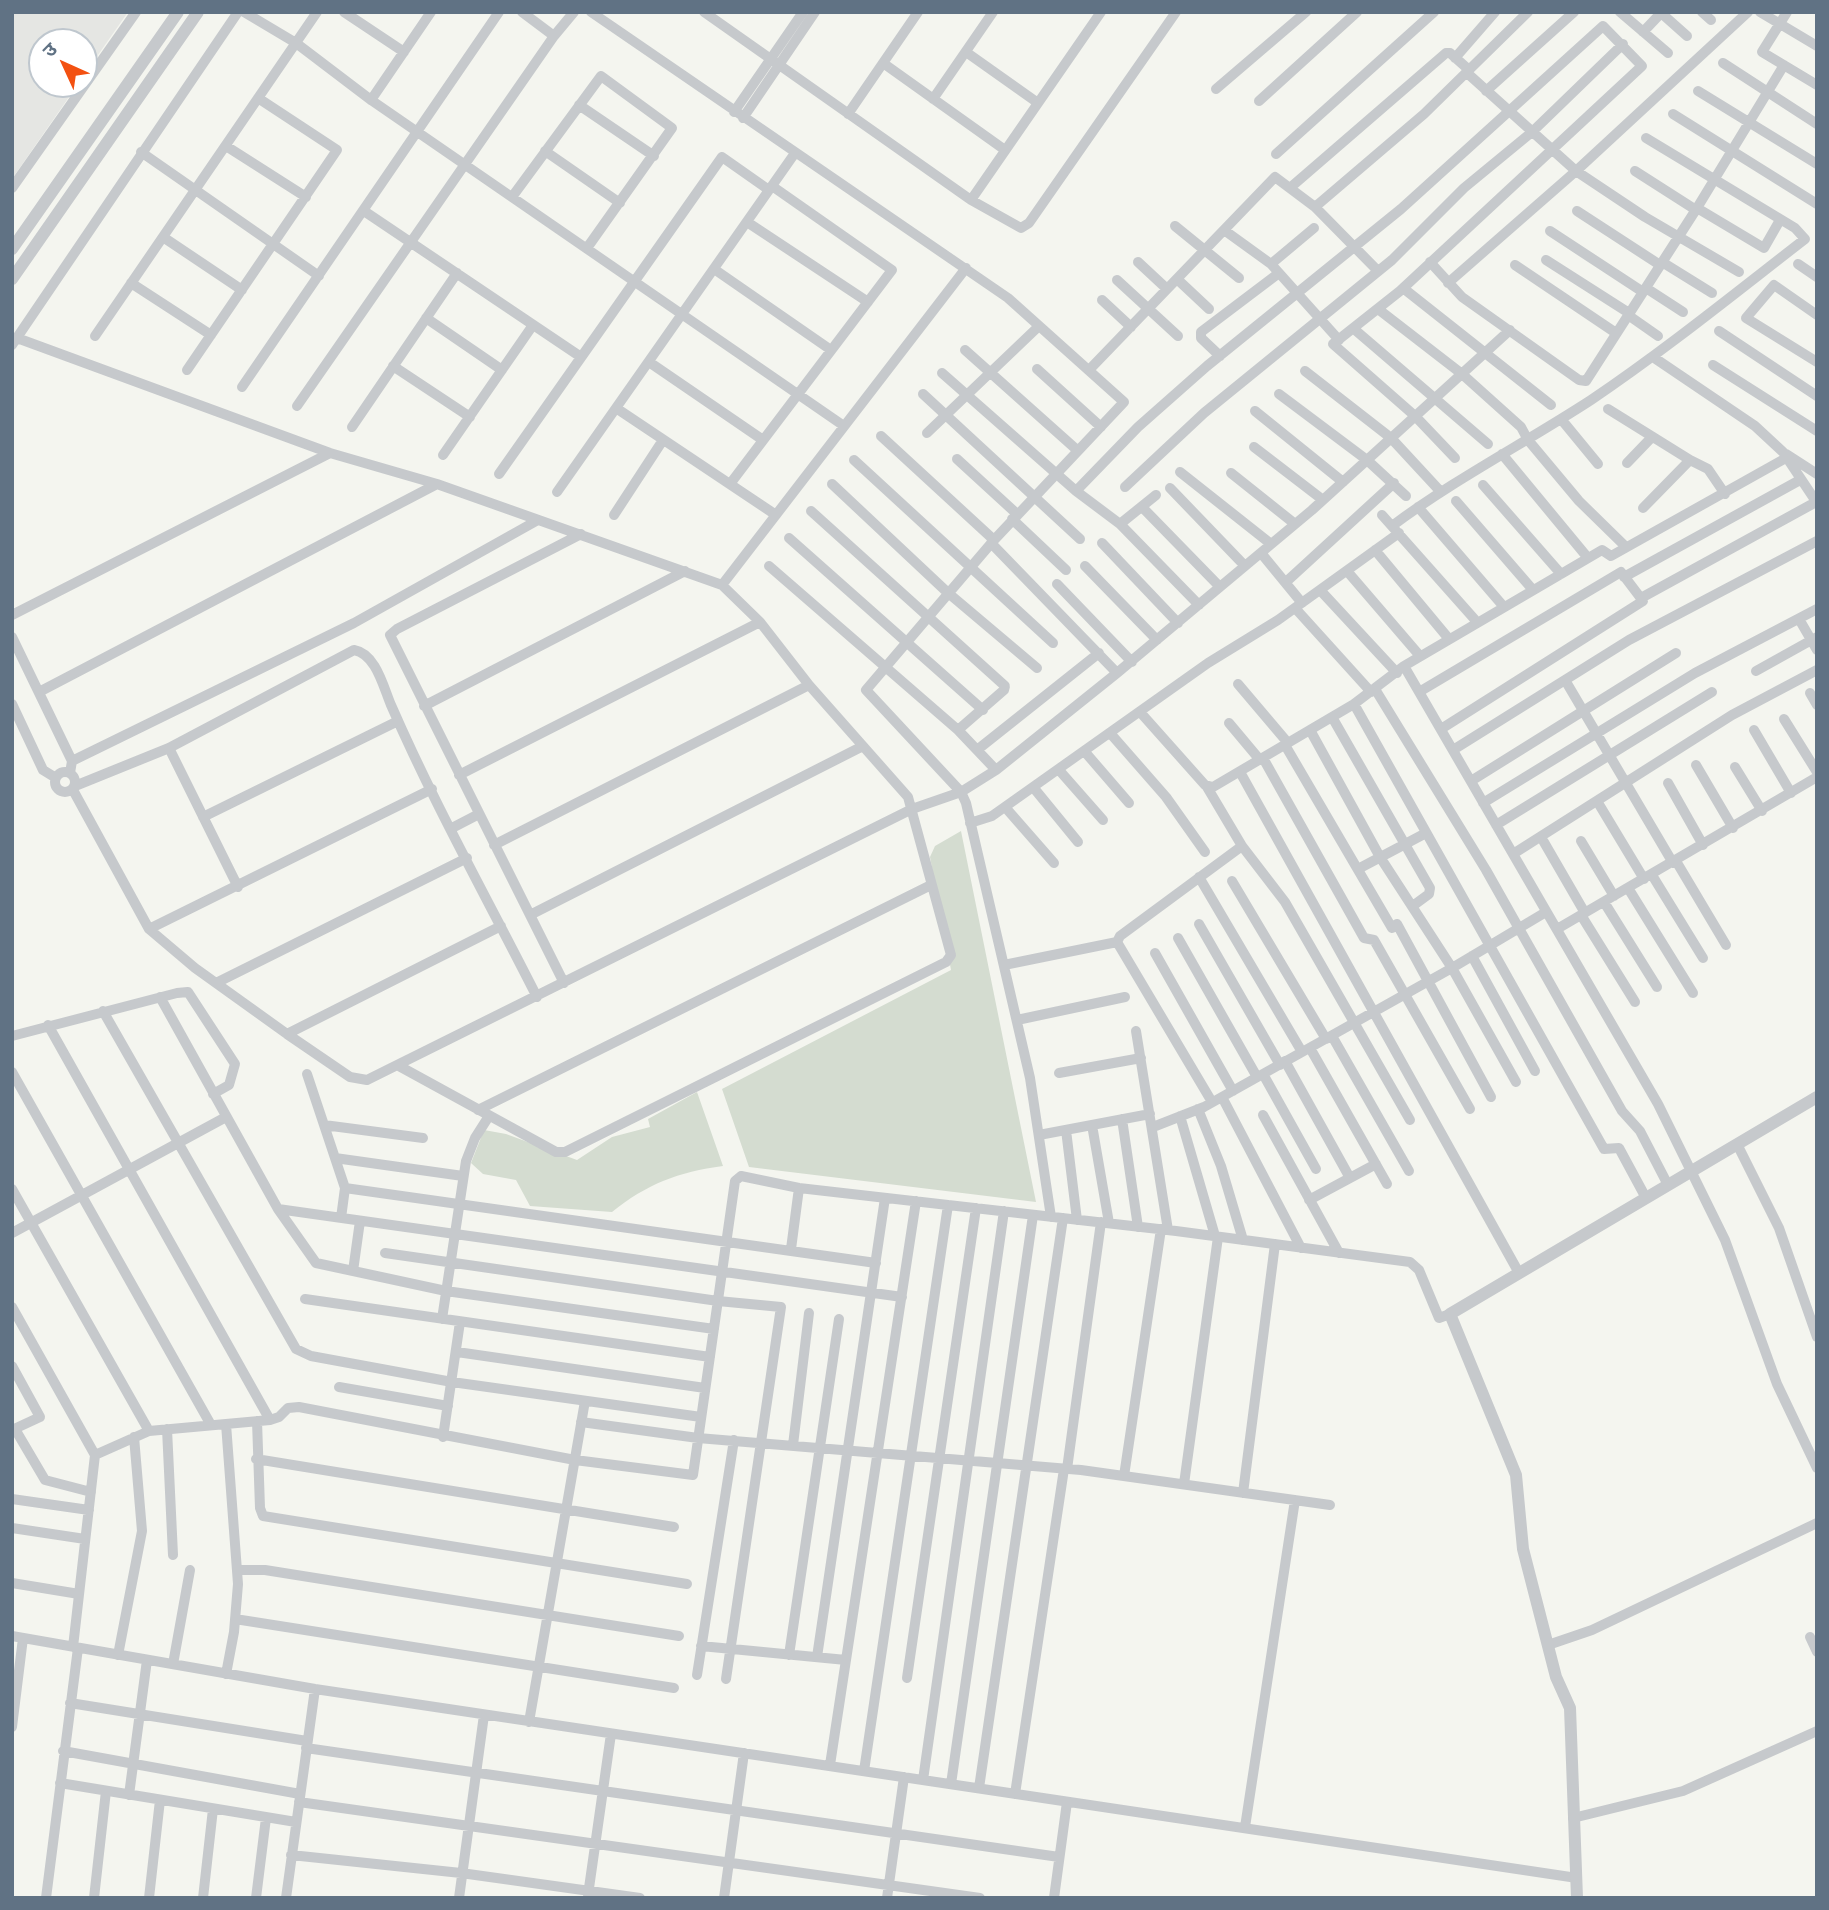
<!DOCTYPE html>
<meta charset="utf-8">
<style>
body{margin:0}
#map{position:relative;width:1829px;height:1910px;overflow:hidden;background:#f4f5ef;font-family:"Open Sans","Noto Sans Devanagari",sans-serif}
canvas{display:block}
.frame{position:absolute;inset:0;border:14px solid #607284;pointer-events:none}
.north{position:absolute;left:28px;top:28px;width:70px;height:70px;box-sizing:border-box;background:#fff;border:2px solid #bfc7ce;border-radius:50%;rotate:315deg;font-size:19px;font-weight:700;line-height:28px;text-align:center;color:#607284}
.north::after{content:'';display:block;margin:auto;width:24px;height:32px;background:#f35111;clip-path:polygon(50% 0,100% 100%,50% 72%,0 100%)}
</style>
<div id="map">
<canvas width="1829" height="1910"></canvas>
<div class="frame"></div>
<div class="north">उ</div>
</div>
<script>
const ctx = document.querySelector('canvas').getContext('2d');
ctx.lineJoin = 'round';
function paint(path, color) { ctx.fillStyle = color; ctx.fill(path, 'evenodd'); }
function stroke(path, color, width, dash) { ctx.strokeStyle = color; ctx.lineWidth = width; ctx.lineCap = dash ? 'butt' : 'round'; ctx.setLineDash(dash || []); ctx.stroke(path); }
const built = new Path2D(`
 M12 12H128L84 75V42H42V84H78L12 179Z`);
const green = new Path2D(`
 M961 831 1036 1202 749 1167 722 1089 951 970 930 857 935 846Z
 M697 1092 723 1166C678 1172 647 1184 612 1212L530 1206 516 1180 483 1174 471 1163 484 1130 506 1134 577 1160 612 1137 650 1127 648 1119Z`);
const minor = new Path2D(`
 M244 12 296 43 371 100 844 426
 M344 12 404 52
 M522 12 554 36
 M591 12 1008 298 1124 402 994 540 866 690 961 792 966 803 1030 1078 1051 1217
 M704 12 971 200 1021 228 1029 223 1176 12
 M1620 12 1668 53
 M1660 12 1687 36
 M1702 12 1711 20
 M1760 12 1817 46
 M1787 12 1762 52 1817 85
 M1643 32 1662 12
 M966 52 1038 103
 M1455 58 1495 12
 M883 63 1005 150
 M1723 63 1817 124
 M1466 72 1576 171 1645 217 1739 272
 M1216 89 1306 12
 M1486 91 1574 12
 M1698 91 1817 164
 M933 99 993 12
 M371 100 431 12
 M1259 101 1357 12
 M579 105 654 156
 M734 112 803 12
 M848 114 918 12
 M1673 114 1817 204
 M743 118 815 12
 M226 146 306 197
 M545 151 620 203
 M141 152 319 276
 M1276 154 1434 12
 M1635 171 1696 210
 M1291 187 1446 53H1450L1468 69
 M12 188 136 12
 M512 197 601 76 672 128 587 248
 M971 200 1101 12
 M1315 207 1424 114 1528 12
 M1697 208 1764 248 1780 220
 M364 211 581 357
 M1577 211 1660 265
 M747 222 868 302
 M1175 226 1239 278
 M1224 230 1271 264 1339 340
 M1550 231 1643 292
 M163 237 242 290
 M1546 260 1629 313
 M1138 262 1167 289
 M1430 262 1462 297 1579 380 1586 381 1697 208 1784 65
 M1662 262 1712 293
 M1271 264 1314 228
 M1798 264 1817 277
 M1515 265 1616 333
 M714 269 831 350
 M1177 279 1209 309
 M1117 280 1178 336
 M131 283 211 335
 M1448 283 1576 171 1748 12
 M1403 288 1551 405
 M1646 288 1683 312
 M1102 300 1131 327
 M1378 309 1462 374 1521 427 1528 440 1579 501 1626 547
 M1628 315 1658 336
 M1817 315 1774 285 1746 318 1817 362
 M426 318 502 370
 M1354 329 1488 444
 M1719 331 1817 396
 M95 336 317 12
 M17 338 330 453 437 484 722 585 760 622 809 685 908 797 951 955 946 962 565 1152H556L399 1066
 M12 345 238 12
 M965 350 1077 450
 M1220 356 1201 338V332L1279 273
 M1653 357 1755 426 1783 452 1817 503
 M649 362 763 440
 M1713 365 1817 431
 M393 366 470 417
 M1037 369 1101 427
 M187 370 337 150 258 98
 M1089 370 1275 177 1315 207 1378 271
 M1305 371 1391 438 1440 491
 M942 373 1076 491 1120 524 1199 605
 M242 387 499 12
 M923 394 1080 539
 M1279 394 1367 460 1406 496
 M297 406 554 36 574 12
 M616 408 776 515
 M1608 409 1690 460 1708 469 1725 494
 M1255 411 1343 482
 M1561 419 1598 464
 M352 427 457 273
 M927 433 1039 326
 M881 436 994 540
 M1254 447 1323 500
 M1502 454 1588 558
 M1786 454 1817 474
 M443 455 533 325
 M957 459 1017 514
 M854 460 1053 643
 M1627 463 1652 437
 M1180 472 1271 544
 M1231 473 1295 524
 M499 474 722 157 769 190
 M730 484 892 270 772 186
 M832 484 947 592 1037 668
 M1483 485 1561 574
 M1125 487 1204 413 1392 260 1464 188 1532 132 1623 44
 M1170 488 1245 566
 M1076 491 1138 427 1207 366 1401 209 1603 26 1642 66 1400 291 1333 344 1415 416 1455 458
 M557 492 795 153
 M1456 501 1533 590
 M1142 507 1220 587
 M1418 507 1504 607
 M1643 508 1690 460
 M811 511 1005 686 1004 690 958 730
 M614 515 663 440
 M1382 515 1477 622
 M1012 519 1066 570
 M1120 524 1156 495
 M1392 526C1455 479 1525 443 1591 400 1665 350 1734 294 1805 239L1795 228 1646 138
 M789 538 983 710
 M991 543 1117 673
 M1102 543 1178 623
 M1375 550 1449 639
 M1261 553 1302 603
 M769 566 958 730 996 770
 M1085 566 1157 640
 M1347 571 1420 656
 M1624 577 1800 480
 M1286 582 1394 483
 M1057 584 1132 662
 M722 585 966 268
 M1320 590 1397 673
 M1641 598 1816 502
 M1295 608 1371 692
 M12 615 330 453
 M1799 619 1817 650
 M12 637 72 761
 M1404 666 1658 1104 1725 1240 1777 1384 1817 1468
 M1756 671 1817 637
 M1565 680 1673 863
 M1238 684 1288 743
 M1375 689 1486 870 1622 1111 1640 1131 1668 1185
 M39 692 437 484
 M1419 692 1621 572 1643 601 1441 729
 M1810 693 1817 705
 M12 704 43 770 56 778
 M1354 704 1604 1149 1619 1148 1646 1198
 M424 706 685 571
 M1140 712 1205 785 1213 787 1354 704 1404 666 1602 550 1611 556 1786 458
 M1332 717 1430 888 1429 894 1414 905
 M1784 719 1817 772
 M1229 723 1260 760
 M1310 730 1380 857 1452 968 1516 1082
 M1754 730 1791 793
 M1110 733 1166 797 1205 852
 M1285 745 1392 928 1397 924 1491 1097
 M169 748 238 887
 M977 750 1099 653
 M1453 750 1629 640 1817 541
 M1085 752 1129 803
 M1263 758 1364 938 1374 940 1470 1109
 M1696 765 1733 828
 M1735 767 1762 811
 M1059 770 1103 820
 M55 782a10 10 0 1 1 20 0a10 10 0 1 1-20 0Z
 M1240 772 1519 1273
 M70 773 72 761 354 623 538 520
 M459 775 760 622
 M1471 781 1676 653
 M1668 783 1703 845
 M75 786 169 748 354 650C376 654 383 686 391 705 434 804 488 900 537 997
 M1033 787 1078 842
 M1207 787 1242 846 1285 902 1410 1120
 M73 790 149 929 195 968 287 1034 350 1077 367 1080 912 809 961 792 996 770 1117 673 1312 510 1510 330
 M1597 801 1644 879
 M1483 803 1695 673 1817 609
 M1005 807 1054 863
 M203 817 398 721
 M970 823 992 816 1208 663 1278 620 1399 533
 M1496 825 1712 692
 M452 828 479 814
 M1541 837 1585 913
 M1581 841 1614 896
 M494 845 809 685
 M1513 854 1732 715 1817 670
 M1676 861 1726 945
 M1358 869 1426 833
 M1652 875 1703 958
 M1199 877 1302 1052
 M1232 881 1326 1039
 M1628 888 1693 993
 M1604 902 1657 987
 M530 915 863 746
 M1581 915 1635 1002
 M1199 924 1280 1065
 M149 929 432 789
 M1557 929 1817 777
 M1178 938 1257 1077
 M1117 942 1212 1102
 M1155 953 1233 1091
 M1472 956 1535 1071
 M1004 965 1117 942 1120 936 1242 846
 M216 983 467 858
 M564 983 390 635 397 629 581 534
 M160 997 278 1209 316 1263 446 1291 714 1329
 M103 1011 296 1349 311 1356 452 1382 701 1417
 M1017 1020 1125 997
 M48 1025 270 1420
 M1136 1031 1168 1230
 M287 1034 501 926
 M12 1036 177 993 188 992 235 1064 229 1085 213 1094
 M1332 1036 1409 1171
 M1310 1048 1387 1184
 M1285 1061 1350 1178
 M12 1072 211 1425
 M1059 1073 1141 1058
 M307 1074 345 1188 341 1218
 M1263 1074 1316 1169
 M1222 1097 1301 1248
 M1198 1109 1221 1166 1243 1240
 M478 1110 931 885
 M1263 1115 1339 1253
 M1180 1116 1215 1236
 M1122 1119 1138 1227
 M324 1125 423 1138
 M1092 1125 1109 1223
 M1153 1127 1204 1107 1452 968 1546 912
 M1066 1130 1077 1220
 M1039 1135 1150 1114
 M1737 1144 1779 1228 1817 1337
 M335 1158 463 1176
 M345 1188 876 1263
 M12 1189 149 1431
 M1309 1200 1376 1164
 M278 1209 902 1297
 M12 1233 226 1117
 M791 1249 799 1188
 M385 1253 718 1301 781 1307 726 1679
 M353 1271 360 1221
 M305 1299 710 1357
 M12 1307 95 1455 73 1647
 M442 1319 466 1161 475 1138 489 1116
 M457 1352 705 1388
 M12 1366 40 1417 12 1430
 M339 1387 448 1406
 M257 1421 260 1508 263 1516 687 1584
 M581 1422 698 1438 1081 1470 1330 1505
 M15 1429 45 1480 91 1492
 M167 1429 173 1555
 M443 1437 460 1322
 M793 1445 809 1313
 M95 1455 149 1431 270 1420 279 1417 288 1408 299 1407 575 1460 693 1475 735 1181 741 1176 799 1188 1176 1231 1410 1262 1419 1270 1439 1318 1450 1314
 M256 1459 674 1527
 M1067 1469 1101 1222
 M1124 1476 1161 1229
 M1184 1484 1218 1237
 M1243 1493 1275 1244
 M12 1499 89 1510
 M12 1528 85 1539
 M237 1570H265L679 1636
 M12 1583 79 1594
 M235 1619 674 1688
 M12 1636 315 1689 1577 1878
 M1810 1637 1817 1652
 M1548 1645 1592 1630 1817 1523
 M701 1646 846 1660
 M118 1655 142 1531 134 1437
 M789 1655 839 1319
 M817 1657 885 1198
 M173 1664 190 1570
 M226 1674 234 1632 238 1584 226 1424
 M697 1675 734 1440
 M907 1678 976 1208
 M70 1703 307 1741
 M529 1722 585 1401
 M12 1727 23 1638
 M306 1748 1059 1857
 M63 1751 300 1794
 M830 1765 916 1201
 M864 1771 948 1205
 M923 1780 1004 1211
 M60 1783 296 1822
 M951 1784 1033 1215
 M979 1788 1063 1218
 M1015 1794 1064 1469
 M129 1795 147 1660
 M299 1802 980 1898
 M1573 1818 1683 1791 1817 1731
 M1245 1827 1295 1500
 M291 1855 461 1873 640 1898
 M588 1895 611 1734
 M46 1898 78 1648
 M94 1898 106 1791
 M149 1898 160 1800
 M203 1898 213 1809
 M256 1898 266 1818
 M286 1898 315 1689
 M459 1898 484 1715
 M724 1898 744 1753
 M887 1898 904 1777
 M1054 1898 1067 1802`);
const tertiary = new Path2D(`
 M12 249 178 12
 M12 279 198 12
 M1577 1898 1570 1708 1556 1677 1523 1549 1516 1475 1450 1314 1817 1097`);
paint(built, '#e5e6e3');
paint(green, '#d4dcd0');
stroke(minor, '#c6c9cc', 10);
stroke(tertiary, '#c6c9cc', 12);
</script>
